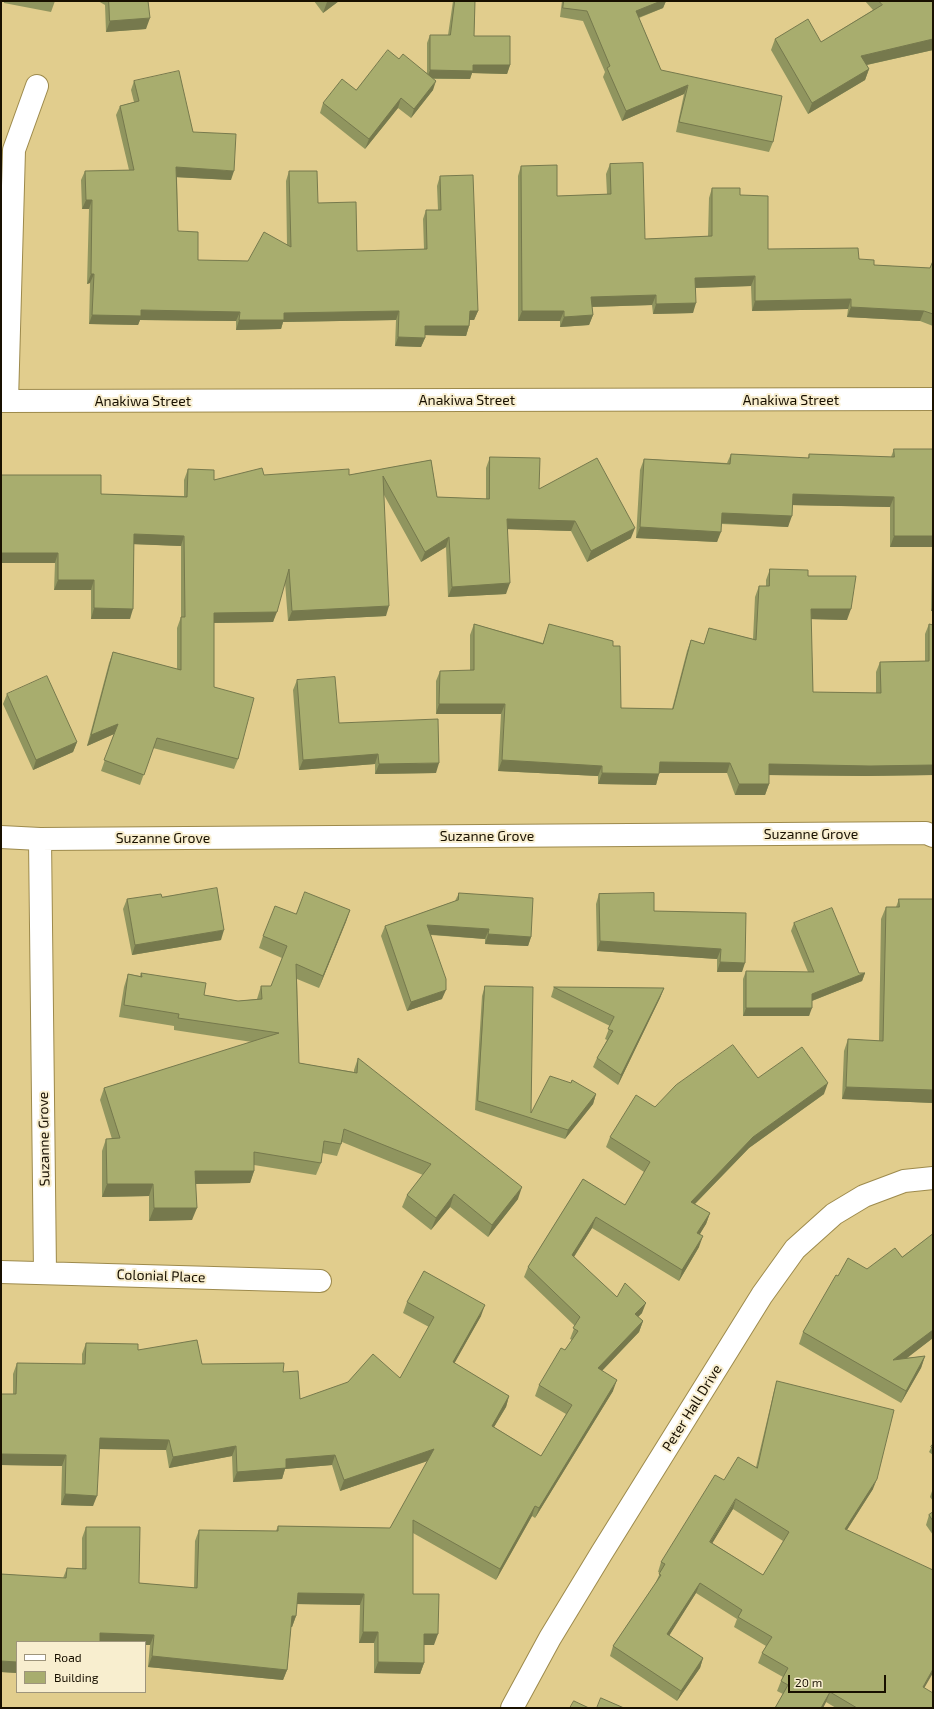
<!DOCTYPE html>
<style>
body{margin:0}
#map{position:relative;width:934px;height:1709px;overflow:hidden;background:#e1cd8d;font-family:"Exo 2",sans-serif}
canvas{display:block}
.frame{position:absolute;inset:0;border:2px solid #181000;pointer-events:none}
.legend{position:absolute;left:16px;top:1641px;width:130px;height:52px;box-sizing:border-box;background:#f8eecf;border:1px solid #9e957c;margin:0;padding:5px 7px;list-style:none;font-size:12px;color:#181000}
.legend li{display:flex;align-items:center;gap:8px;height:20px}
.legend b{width:20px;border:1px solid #9e957c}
.scale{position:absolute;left:788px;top:1675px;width:98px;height:18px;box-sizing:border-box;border:2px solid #181000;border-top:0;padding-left:5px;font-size:12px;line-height:14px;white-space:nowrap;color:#181000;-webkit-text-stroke:3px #f8eecf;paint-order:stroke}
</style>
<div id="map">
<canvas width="934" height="1709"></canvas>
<div class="frame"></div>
<ul class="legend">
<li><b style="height:5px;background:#fff"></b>Road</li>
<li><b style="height:11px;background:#a8ad6e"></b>Building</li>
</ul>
<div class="scale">20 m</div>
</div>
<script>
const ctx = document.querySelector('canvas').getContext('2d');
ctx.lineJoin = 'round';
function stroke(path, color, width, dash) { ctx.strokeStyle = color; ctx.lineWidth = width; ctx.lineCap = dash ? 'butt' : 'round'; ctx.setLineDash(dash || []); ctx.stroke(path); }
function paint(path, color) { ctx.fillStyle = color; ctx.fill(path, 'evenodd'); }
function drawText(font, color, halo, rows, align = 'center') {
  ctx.font = font + ' "Exo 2",sans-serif'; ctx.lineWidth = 4; ctx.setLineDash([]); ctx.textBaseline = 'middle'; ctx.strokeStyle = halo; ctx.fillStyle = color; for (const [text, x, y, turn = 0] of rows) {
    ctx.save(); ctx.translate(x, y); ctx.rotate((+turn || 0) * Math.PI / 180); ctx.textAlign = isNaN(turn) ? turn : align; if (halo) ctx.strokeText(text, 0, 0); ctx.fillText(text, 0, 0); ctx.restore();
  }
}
const minor = new Path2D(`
 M1 401 933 399
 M7 401 14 150 37 86
 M1 837 40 839 926 833 933 836
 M40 839 45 1272
 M1 1272 320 1281
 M512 1708 550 1638 601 1554 762 1295 795 1249 834 1214 864 1196 904 1181 933 1178`);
const wall = new Path2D(`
 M4 1H55L51 12 4 3Z
 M98 1H148L146 29 106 32 105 5Z
 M314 1H339L323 13Z
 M453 1H475L474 36 510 65 507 74 472 73 470 79H434L433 90 411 118 398 108 365 149 320 113 323 103 356 90 399 59 427 73V43L430 35H448Z
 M562 1H666L663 8 639 18 661 70 773 142 769 152 676 132 684 94 622 121 603 77 605 72 583 21 560 17Z
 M865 1H933V50L867 65 869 69 865 80 808 114 771 50 775 39 821 42 873 10Z
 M134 81 193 132 231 180 177 177 178 231 198 260 248 261 287 245 286 181 289 171 318 203 357 251 424 249 423 219 426 210H438L437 186 440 176 478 311 474 320H470L469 326 466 336 425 335V338L421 347 395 346 396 320 283 322 281 329 236 330V321L140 320 138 325 89 324 90 283 87 284 89 209H82L81 180 85 171 129 170 116 115 120 106 134 102 131 90Z
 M610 164 645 239 708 236 709 198 712 188 740 195 768 249 859 259 874 265 930 268 933 260V326L920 321 847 317 848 309 752 311 751 286 696 288 693 313 653 314 652 305 592 307 593 315 589 325 560 327V321H518V176L521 166 557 196 607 194 606 174Z
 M894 449H933V611H931L932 547H890V507L792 505 788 527 722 524 717 542 636 538 640 470 644 459 727 463 731 454 808 458 809 454 891 457Z
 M490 457 539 489 631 538 587 562 571 531 508 529 506 594 448 597 446 547 421 562 384 495 386 616 288 621 285 582 273 622 214 623V687L238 759 234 769 153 748 140 785 101 771 114 734 87 746 109 663 113 652 177 669V628L181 617V546L134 544 130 619H91V590H54L55 563H1L101 494 184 496V480L188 469 214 480 264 475H349L431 460 437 497 486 499V468Z
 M770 569 808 576 847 620 811 619 813 692 876 693V672L880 662 925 661V634L929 624 933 775 866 776 769 775V784L765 795H735L727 773H659L656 785 598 784V776L498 771 501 714H436V681L440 671H470V635L474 624 543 643 549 624 613 646 621 708 672 709 687 651 691 640 704 644 709 628 753 639 755 597 759 586H766V580Z
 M297 680 339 723 436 773 375 774V764L299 770 293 690Z
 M7 694 77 742 73 752 33 770 3 704Z
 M459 893 531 937 528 946 485 944V939L431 935 442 999 407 1011 381 936 385 926 455 901Z
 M599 894 654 911 746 913 742 972H717V959L597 951 596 904Z
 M162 897 221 940 132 955 123 909 127 899Z
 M899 899 933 1103 842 1099 844 1051 848 1039 879 1041 881 919 886 907H896Z
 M350 910 319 988 297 979 299 1063 354 1072V1070L358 1058 518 1199 488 1237 450 1207 431 1230 402 1207 407 1195 423 1175 342 1142 337 1156 322 1153 321 1163 316 1175 254 1165V1171L250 1183 196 1184 192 1220 149 1221V1196L102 1197V1151L106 1139H112L100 1100 104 1088 252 1042 174 1030V1026L119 1017 124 987 128 974 140 976 141 973 204 995 238 1001 257 999 261 986H271L282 958 259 948 263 936 296 914Z
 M794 923 859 973H865L862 981 812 1001 809 1016H743V979L746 971 808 972 791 931Z
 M485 986 531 1113 596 1094 593 1104 565 1139 475 1110 482 996Z
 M554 987 664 988 660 998 618 1085 593 1067 597 1058 607 1040 605 1039 610 1026 551 997Z
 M758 1078 824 1094 749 1148 695 1204 710 1213 706 1224 699 1234V1247L679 1281 592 1228 574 1257 617 1297 642 1313 638 1317 643 1321 639 1332 602 1371 613 1391 535 1518 532 1516 496 1580 413 1533V1594L434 1645H424V1663L420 1674 374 1673V1643H359L360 1605 297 1604 296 1616 292 1627H291L287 1670 283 1680 148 1667 150 1645H145V1642H17V1673L1 1672V1574L63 1578 67 1568 82 1569V1538L86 1527 139 1583 194 1588 195 1541 199 1530 276 1531 278 1526 390 1528 428 1461 340 1491 332 1465 285 1469 282 1479 233 1482 232 1456 169 1468 166 1450 99 1449 93 1506 61 1505 62 1466 1 1465V1394H13V1374L17 1363 82 1364V1354L86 1343 138 1350 202 1364 283 1372 300 1399 400 1378 429 1327 403 1313 407 1302 481 1316 454 1363 509 1396 506 1407 494 1427 541 1456 566 1414 535 1396 539 1385 572 1340 570 1339 575 1326 524 1277 528 1267 583 1179 625 1205 644 1172 606 1147 610 1137 655 1107Z
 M933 1234V1338L906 1358 925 1356 921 1368 901 1403 799 1344 803 1332 838 1276 867 1269 902 1257Z
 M777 1381 873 1489 847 1530 924 1688 933 1708H836L826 1702 823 1708H775L783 1694 777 1691 781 1681 783 1677 758 1663 762 1653 766 1646 734 1627 737 1619 696 1593 669 1635 703 1658 700 1668 677 1701 610 1656 613 1646 655 1584 660 1573 658 1572 661 1562 724 1480 756 1467 774 1391ZM733 1509 783 1541 763 1575 712 1543Z
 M933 1444V1455L929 1452Z
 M933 1488V1501L930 1497Z
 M933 1512V1535L926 1525 929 1515Z`);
const shadedWall = new Path2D(`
 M329 1H339L323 13 327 2Z
 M661 1H666L663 8 632 20 636 11Z
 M150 18 146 29 106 32 110 21Z
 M933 39V50L857 67 861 56Z
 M473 65H510L507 74 472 73 470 79 427 78 430 70Z
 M869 69 865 80 808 114 812 103Z
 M436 81 433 90 411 118 414 109Z
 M688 85 684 94 622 121 626 111Z
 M401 98 398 108 365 149 369 139Z
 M176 167 234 171 231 180 173 177Z
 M86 200H92L89 209H82Z
 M91 274H94L90 283 87 284Z
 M755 276 751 286 692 288 695 278Z
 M656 295 652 305 588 307 591 297Z
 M851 299 848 309 752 311 755 301Z
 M696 303 693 313 653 314 656 304Z
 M851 307 924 311 920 321 847 317Z
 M141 310 240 312 236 321 140 320 138 325 89 324 92 315Z
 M399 311 396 320 283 322 281 329 236 330 239 320 284 313Z
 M470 311H478L474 320H466Z
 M522 311H564L560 321H518Z
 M593 315 589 325 560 327 564 317Z
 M425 326H469L466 336 421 335Z
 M398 337 425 338 421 347 395 346Z
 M793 494 894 497 890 507 789 505Z
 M722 513 792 516 788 527 719 523Z
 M507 519 575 521 571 531 503 529Z
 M640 527 721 532 717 542 636 538Z
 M635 528 631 538 587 562 591 551Z
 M134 534 184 536 181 546 130 544Z
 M894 536H933V544L932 547H890Z
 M449 537 446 547 421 562 425 552Z
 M1 553H58L55 563H1Z
 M58 580H94L91 590H54Z
 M510 583 506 594 448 597 452 587Z
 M933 605V611H931Z
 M389 606 386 616 288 621 292 611Z
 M94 608 133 609 130 619H91Z
 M811 609H851L847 620 807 619Z
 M277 612 273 622 210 623 214 613Z
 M439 704H505L501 714H436Z
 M118 724 114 734 87 746 91 735Z
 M77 742 73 752 33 770 36 760Z
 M378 754 375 764 299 770 303 760Z
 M502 760 602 766 598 776 498 771Z
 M660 762 730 763 727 773H656Z
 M439 763 436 773 375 774 379 764Z
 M769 764 933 765V775L866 776 765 775Z
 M602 773 659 774 656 785 598 784Z
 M739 784H769L765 795H735Z
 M350 910 346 922 319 988 323 976Z
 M427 925 489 929 485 939 424 934Z
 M224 930 221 940 132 955 135 945Z
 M488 934 531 937 528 946 485 944Z
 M600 941 721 949 717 959 597 951Z
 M720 962 745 963 742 972H717Z
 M865 973 862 981 809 1002 812 994Z
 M664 988 660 998 618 1085 621 1075Z
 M446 990 442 999 407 1011 411 1002Z
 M746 1008H812L809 1016H743Z
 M828 1083 824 1094 749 1148 687 1212 691 1202 753 1137Z
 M846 1087 933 1090V1103L842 1099Z
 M596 1094 593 1104 565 1139 568 1130Z
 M195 1171H254L250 1183 191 1184Z
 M107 1184H153L149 1196 102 1197Z
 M522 1187 518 1199 488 1237 492 1225Z
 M454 1194 450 1207 431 1230 436 1218Z
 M154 1208H197L192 1220 149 1221Z
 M710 1213 706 1224 694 1244 697 1233Z
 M596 1217 592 1228 568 1266 572 1255Z
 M703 1236 699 1247 679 1281 682 1270Z
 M646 1303 642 1313 631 1324 635 1314Z
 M485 1305 481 1316 449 1373 453 1362Z
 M643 1321 639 1332 594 1379 598 1368Z
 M933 1330V1338L889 1372 893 1360Z
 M925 1356 921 1368 901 1403 906 1391Z
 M617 1380 613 1391 535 1518 539 1508Z
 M509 1396 506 1407 488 1437 492 1426Z
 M100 1438 169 1440 166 1450 96 1449Z
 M236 1446 232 1456 169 1468 173 1457Z
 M434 1449 430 1460 340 1491 344 1480Z
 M1 1454 66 1455 62 1466 1 1465Z
 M335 1455 332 1465 285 1469 282 1479 233 1482 237 1472 286 1459Z
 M877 1479 873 1489 841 1539 845 1529Z
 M65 1494 97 1496 93 1506 61 1505Z
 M736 1499 733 1509 707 1552 710 1542Z
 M535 1506 532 1516 496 1580 500 1569Z
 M700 1583 696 1593 664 1644 667 1634Z
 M298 1593 364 1594 360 1605 294 1604Z
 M292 1616H296L292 1627 288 1626Z
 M363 1632H378L374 1643H359Z
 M100 1633 154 1635 150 1645H145V1642H97Z
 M424 1634H438L434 1645H420Z
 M152 1656 287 1670 283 1680 148 1667Z
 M703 1658 700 1668 677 1701 681 1691Z
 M1 1661 17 1662V1673L1 1672Z
 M378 1662 424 1663 420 1674 374 1673Z
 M933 1669V1673L919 1697 923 1687Z
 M830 1692 826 1702 823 1708H821Z`);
const building = new Path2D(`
 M109 1H148L150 18 110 21Z
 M455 1H475L474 36H510V65H473V71L430 70V35H450Z
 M564 1H661L636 11 661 70 782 96 773 142 679 122 688 85 626 111 607 68 610 66 587 11 563 8Z
 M879 1H933V39L861 56 869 69 812 103 775 39 808 19 821 42 882 5Z
 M388 50 399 59 403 54 436 81 414 109 401 98 369 139 323 103 342 79 356 90Z
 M179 71 193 132 236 134 234 171 176 167 178 231 198 232V260L248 261 264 232 291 247 289 171H317L318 203 356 202 357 251 427 249 426 210H441L440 176 473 175 478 311H470L469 326H425V338L398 337 399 311 284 313V320H239L240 312 141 310V316L92 315 94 274H91L92 200H86L85 171 134 170 120 106 139 101 134 81Z
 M643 163 645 239 712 236V188H740V195L768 196V249L858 248 859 259 874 260V265L930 268 933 261V314L924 311 851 307V299L755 301V276L695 278 696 303 656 304V295L591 297 593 315 564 317V311H522L521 166 557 165V196L611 194 610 164Z
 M894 449H933V536H894V497L793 494 792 516 722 513 721 532 640 527 644 459 730 464 731 454 809 458V454L894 457Z
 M490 457 540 458 539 489 597 458 635 528 591 551 575 521 507 519 510 583 452 587 449 537 425 552 383 476 389 606 292 611 289 569 277 612 214 613V687L254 698 238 759 157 738 144 775 104 760 118 724 91 735 113 652 181 670V617H185L184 536 134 534 133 609 94 608V580H58V553H1V475H101V494L187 497 188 469 214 470V480L262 468 264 475 349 469V475L431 460 437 497 489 499Z
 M770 569 808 570V576H856L851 609H811L813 692 881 693 880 662 929 661V624L933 625V765L870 766 769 764V784H739L730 763 660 762 659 774 602 773V766L502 760 505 704H439L440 671 474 670V624L543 644 549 624 613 641V646H620L621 708 673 709 691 640 704 644 709 628 756 640 759 586H769Z
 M47 676 77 742 36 760 7 694Z
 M335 677 339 723 438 719 439 763 379 764 378 754 303 760 297 680Z
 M217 888 224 930 135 945 127 899 161 894 162 897Z
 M305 892 350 910 323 976 296 964 299 1063 357 1073 358 1058 522 1187 492 1225 454 1194 436 1218 407 1195 431 1164 344 1129 341 1144 324 1141 321 1163 254 1152V1171H195L197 1208H154L153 1184H107L106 1139 120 1138 104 1088 279 1033 178 1018 179 1014 124 1005 128 974 142 977 141 973 206 983 204 995 238 1001 262 999 261 986H271L287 946 263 936 275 906 296 914Z
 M459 893 533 898 531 937 488 934 489 929 427 925 446 979V990L411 1002 385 926 458 900Z
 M654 893V911L746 913 745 963 720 962 721 949 600 941 599 894Z
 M899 899H933V1090L846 1087 848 1039 883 1041 886 907H899Z
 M832 908 859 973H865L812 994V1008H746V971L814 972 794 923Z
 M485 986 533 987 531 1113 550 1076 571 1083 572 1080 596 1094 568 1130 478 1101Z
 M554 987 664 988 621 1075 597 1058 613 1031 608 1029 614 1017Z
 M733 1045 758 1078 802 1047 828 1083 753 1137 691 1202 710 1213 697 1233 703 1236 682 1270 596 1217 572 1255 617 1297 625 1283 646 1303 635 1314 643 1321 598 1368 617 1380 539 1508 535 1506 500 1569 413 1520V1594H439L438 1634H424V1663L378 1662V1632H363L364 1594 298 1593 296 1616H292L287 1670 152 1656 154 1635 100 1633V1642H17V1662L1 1661V1574L66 1578 67 1568 86 1569V1527H140L139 1583 197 1588 199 1530 278 1531V1526L390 1528 434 1449 344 1480 335 1455 286 1459V1468L237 1472 236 1446 173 1457 169 1440 100 1438 97 1496 65 1494 66 1455 1 1454V1394H16L17 1363 85 1364 86 1343 138 1344V1350L197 1340 202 1364 284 1363 283 1372 298 1371 300 1399 348 1382 373 1354 400 1378 434 1317 407 1302 424 1271 485 1305 453 1362 509 1396 492 1426 541 1456 572 1405 539 1385 561 1348 565 1350 578 1331 573 1328 580 1317 528 1267 583 1179 625 1205 650 1162 610 1137 636 1095 655 1107 676 1085Z
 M933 1234V1330L893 1360 925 1356 906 1391 803 1332 836 1275 838 1276 848 1258 867 1269 895 1248 902 1257Z
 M777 1381 894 1410 877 1479 845 1529 933 1570V1669L923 1687 933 1693V1708H857L830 1692 821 1708H775L788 1685 781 1681 788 1668 762 1653 772 1637 738 1617 742 1610 700 1583 667 1634 703 1658 681 1691 613 1646 661 1575 659 1574 665 1564 661 1562 715 1475 724 1480 738 1457 757 1468ZM736 1499 789 1532 763 1575 710 1542Z
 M933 1444V1449L931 1447Z
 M933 1512V1521L929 1515Z
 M601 1698 624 1708H597Z
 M574 1701 589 1708H570Z`);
const streetNames = [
 ["Anakiwa Street",467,400],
 ["Anakiwa Street",791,400],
 ["Anakiwa Street",143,401],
 ["Suzanne Grove",811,834],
 ["Suzanne Grove",487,836],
 ["Suzanne Grove",163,838],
 ["Suzanne Grove",44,1139,-91],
 ["Colonial Place",161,1276,2],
 ["Peter Hall Drive",692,1408,-58]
];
stroke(minor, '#9d8a4c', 24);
stroke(minor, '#fff', 22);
paint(wall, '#90955f');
paint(shadedWall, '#76794d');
paint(building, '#a8ad6e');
stroke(building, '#76794d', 1);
drawText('14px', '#181000', '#f8eecf', streetNames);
</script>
